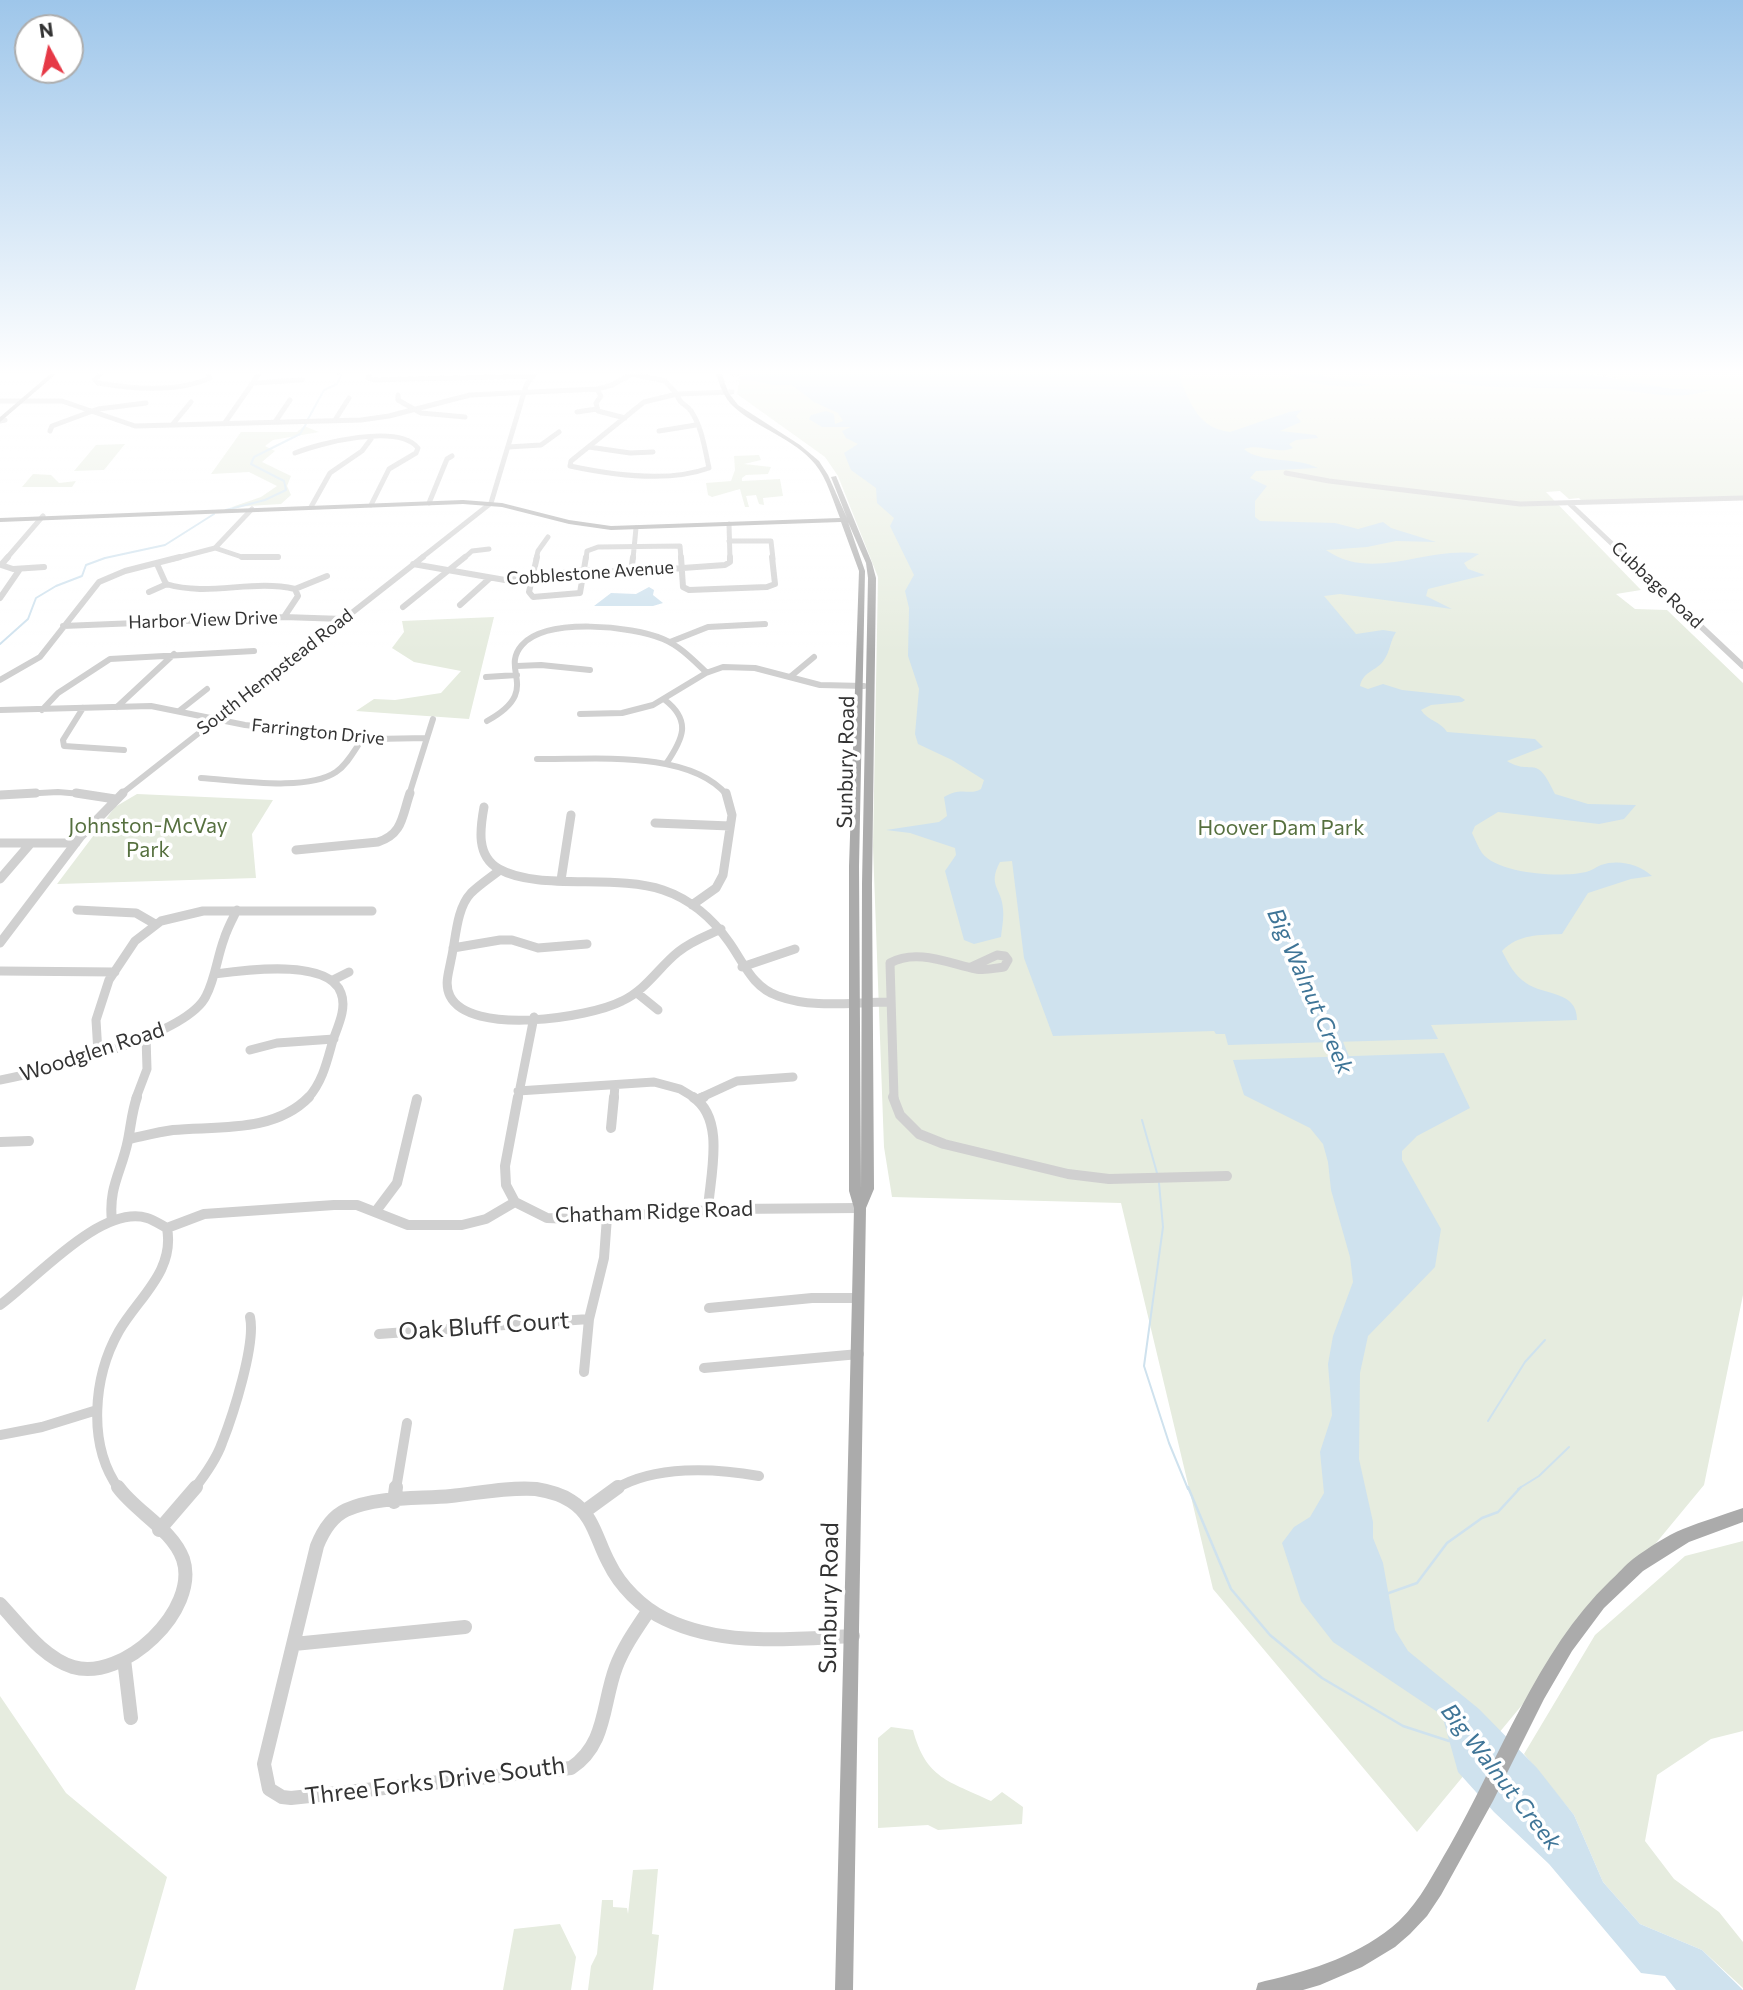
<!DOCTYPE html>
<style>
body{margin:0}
#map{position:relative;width:1743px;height:1990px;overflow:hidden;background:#fff;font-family:Commissioner,sans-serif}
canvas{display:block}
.north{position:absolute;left:14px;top:14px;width:70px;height:70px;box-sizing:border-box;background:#fff;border:2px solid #adadad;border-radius:50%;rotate:352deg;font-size:19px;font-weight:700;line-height:28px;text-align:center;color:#333}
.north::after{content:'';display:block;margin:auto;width:24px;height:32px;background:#e63946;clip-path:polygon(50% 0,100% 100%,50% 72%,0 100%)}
</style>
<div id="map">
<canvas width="1743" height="1990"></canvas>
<div class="north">N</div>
</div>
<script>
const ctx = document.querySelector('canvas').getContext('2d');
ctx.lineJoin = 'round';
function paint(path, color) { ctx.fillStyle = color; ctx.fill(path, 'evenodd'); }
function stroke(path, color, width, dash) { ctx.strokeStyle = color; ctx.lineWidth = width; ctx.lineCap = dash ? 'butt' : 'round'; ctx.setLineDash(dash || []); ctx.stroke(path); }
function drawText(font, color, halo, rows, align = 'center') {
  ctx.font = font + ' Commissioner,sans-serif'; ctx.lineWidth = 7; ctx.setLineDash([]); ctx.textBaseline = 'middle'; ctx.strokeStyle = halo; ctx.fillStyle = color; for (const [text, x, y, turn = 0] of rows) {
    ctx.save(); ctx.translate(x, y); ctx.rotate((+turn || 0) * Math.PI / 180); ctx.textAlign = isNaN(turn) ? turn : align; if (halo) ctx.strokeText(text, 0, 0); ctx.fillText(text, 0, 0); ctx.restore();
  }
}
const green = new Path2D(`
 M730 374H1569L1621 379 1596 374H1743V496L1583 502 1579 498 1569 499 1560 491 1546 492 1641 590 1616 594 1635 609 1667 610 1743 683V1295L1704 1485 1417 1832 1213 1589 1121 1203 892 1197 884 1147 873 847 878 577 838 476 825 457 737 394 739 382 734 381 740 380V375L734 377Z
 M304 426 319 432 273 440 265 446 275 451 262 462 291 476 287 486 291 495 281 504 232 507 261 497 277 486 249 472 211 474 241 432H297Z
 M125 444 104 470 74 471 96 445Z
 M759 455 761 460 744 464 771 467 768 474 746 475 742 478V481L780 479 783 496 763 498 764 505 759 504 756 495 746 496 749 507H745L740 489 712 497 708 495 706 483 731 481 735 470 734 456Z
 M33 474 51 475 59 483 76 481 72 487H22Z
 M494 617 469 719 356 711 374 699 395 700 441 693 461 671 414 662 392 648 404 632 402 621Z
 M137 794 273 800 252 834 256 878 57 884 115 807Z
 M1743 1541V1731L1711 1739 1657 1775 1645 1841 1674 1879 1719 1912 1743 1942V1988L1702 1950 1640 1924 1603 1882 1574 1815 1524 1754 1595 1635 1685 1556Z
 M0 1696 66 1793 167 1877 135 1990H0Z
 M891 1727 913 1730C926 1779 949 1781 991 1801L1002 1792 1023 1807 1022 1824 938 1830 928 1825 878 1828V1738Z
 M658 1869 652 1934 659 1935 653 1990H588L591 1966 597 1954 602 1900H613V1907L627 1908 628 1914 633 1870Z
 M560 1924 576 1957 571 1990H503L514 1929Z`);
const water = new Path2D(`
 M747 374H1184L1179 377C1191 404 1198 428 1230 432L1289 412 1302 410 1296 416 1301 422 1280 431 1316 435 1318 438 1296 440 1289 444 1293 448C1277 455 1260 443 1244 449 1259 463 1297 457 1318 468L1256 471 1250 478 1267 486 1255 501V517L1260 521 1335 523 1358 529 1383 522 1391 528 1436 542 1396 541 1367 547 1326 550C1373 583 1428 545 1479 554L1464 563 1468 569 1485 575 1428 589 1426 596 1452 609 1340 594 1324 596 1356 634 1383 630 1396 632C1390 641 1390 652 1384 660 1377 671 1363 671 1360 686L1368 689 1383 684 1402 690 1459 696 1465 700 1462 702 1431 705 1421 710C1428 721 1440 721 1447 732L1535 739 1543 747 1507 761C1533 777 1535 751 1555 794L1588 804 1636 805 1624 819 1599 824 1498 812 1475 826 1472 833C1475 839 1478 847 1482 853 1498 874 1561 878 1586 872 1591 871 1596 867 1601 865 1618 859 1639 864 1652 876L1631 879 1588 893 1562 934C1540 935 1518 934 1502 951 1508 963 1515 976 1526 983 1544 996 1577 990 1577 1020L1431 1025 1438 1039 1228 1045 1225 1034H1216L1214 1031 1053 1036 1024 958 1012 861 1000 862C987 886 1002 888 1003 909 1004 918 1002 928 1001 937L974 944 964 940 945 871 956 855 955 848 910 833 886 830 939 822 947 816 944 797C962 786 969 796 981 789L984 780 952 760 918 744 915 734 919 689 908 656 909 608 905 591 914 575 890 526 894 518 877 503 876 488 851 470 844 453 858 444 846 438 842 431 851 427H822L809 419 811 415 826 411 834 414 835 424 843 421 838 413 814 402 792 385H774L737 378Z
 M1285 374H1321L1325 377 1371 385C1343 389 1311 385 1285 374Z
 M1413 374H1589L1672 389 1710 390C1676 402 1644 391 1609 389 1548 387 1471 392 1413 374Z
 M649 587 654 590 653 595 663 603 653 606H594L611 593 636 594Z
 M1444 1053 1470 1108 1417 1136 1402 1151V1160L1441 1229 1435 1267 1368 1336 1360 1373 1359 1459 1373 1522V1538L1383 1563 1395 1630 1408 1651 1479 1709 1537 1768 1574 1815 1603 1882 1640 1924 1702 1950 1743 1990H1676L1665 1976 1641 1973 1549 1864 1494 1812 1458 1772 1442 1715 1333 1642 1301 1601 1282 1543 1294 1527 1310 1517 1324 1493 1320 1452 1332 1415 1328 1364 1333 1336 1353 1282 1350 1257 1331 1190 1328 1162 1323 1144 1310 1128 1244 1095 1233 1060Z`);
const streamFar1 = new Path2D(`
 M308 419 324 390 337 384 341 375 338 374
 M226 510 265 500 286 490 284 481 251 464 254 457 300 434 306 424
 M0 644 28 619 36 598 56 586 82 576 86 565 105 558 165 545 214 514
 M1142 1120 1157 1173
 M1159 1183 1163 1227 1144 1366 1169 1443 1188 1489
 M1488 1421 1525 1362 1545 1340
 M1518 1489 1539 1476 1569 1447`);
const stream = new Path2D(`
 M1188 1487 1231 1589 1270 1635 1322 1678 1403 1726 1449 1741
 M1386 1594 1417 1583 1447 1543 1482 1518 1498 1512 1521 1487`);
const river = new Path2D(`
 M1331 1022 1335 1024 1337 1027 1355 1071 1354 1075H1344L1343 1071 1325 1027 1327 1024Z`);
const minorFar4 = new Path2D(`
 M100 374 95 380 98 383C133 389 177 393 210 378L208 374
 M369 374 368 378 374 380 532 376
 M632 374 665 381 677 394
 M254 383 302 380
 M597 389 601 396 596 403 598 411 625 418
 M677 394 732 392
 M677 394C679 404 686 404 691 411 702 427 705 450 709 468 668 483 612 475 570 466L571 461 644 402Z
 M398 395V400L421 413 465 417
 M0 401H62L135 426 361 420 389 416 470 395 597 389 612 385 632 374
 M577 412 597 409
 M335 420 349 398
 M0 421 5 420
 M275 422 290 400
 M224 424 259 374
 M172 425 191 402
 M50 431 52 426 98 409 146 403
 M659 431 696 425
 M508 447 541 445 559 432
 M589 447 630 453 653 452
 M295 453C320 443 398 423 418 448L416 453 389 469 371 505
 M1286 473 1329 481 1520 504 1743 498
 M429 503 447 459 452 456
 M1570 504 1628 559
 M311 507 330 473 362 451 371 439
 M729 524 730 559
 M729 541H771L773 559
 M215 548 242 557H278
 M6 559 43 516
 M173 559 215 548 252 509
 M420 559 491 503 526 386 534 374
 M463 559 472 551 489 549
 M536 559 538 551 548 537
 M586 559 587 551 598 547 680 546 681 559
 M633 559 636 528`);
const minorFar3 = new Path2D(`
 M8 557 1 565 13 569 44 567
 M242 557H278
 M537 557 529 592 533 597 580 593 586 557
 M681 557 683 587 689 590 767 587 775 584 772 557
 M1627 557 1743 666
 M157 564 166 584C209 597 252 579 295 589L298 596 284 617
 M413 564 505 580 583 570 626 572 725 565 730 562V557
 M631 572 633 557
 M295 589 327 576
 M149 592 167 584
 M0 598 20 569
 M460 605 490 578
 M403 607 465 557
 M63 626 284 617 343 619
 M670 642 708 627 765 624
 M517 666 541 665 590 670
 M486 677 517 675
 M790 677 814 657
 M0 680 40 657 99 582 125 571 180 557
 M665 700C692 721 683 739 666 764
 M117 707 174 654
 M83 708 63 740 64 746 124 750
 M0 710 151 706 245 725 374 739 427 738
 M42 710 58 693 110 659 254 651
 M179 711 207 689
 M580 714 622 713 653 705 706 673 723 667 755 668 820 685 864 686
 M487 721C543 690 499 671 522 645 547 617 632 626 663 639 680 646 693 660 706 672
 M537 759C592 760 688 749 727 795
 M201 778C236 780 306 792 336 772 348 764 355 749 363 738
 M3 795 58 792 93 795
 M120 795 423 557
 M409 795 433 719`);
const minorFar2 = new Path2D(`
 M76 793 115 799
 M0 795 36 793
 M484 807C480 829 476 856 499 869 538 891 616 874 663 890 690 899 713 919 729 942 744 963 752 987 778 996 813 1009 853 1002 889 1002
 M655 823 730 826
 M0 843H76
 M296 850 378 842C403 834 402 816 410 793
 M500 870C491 877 479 885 471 893 456 909 456 939 451 960 449 972 444 984 450 996 470 1036 589 1018 622 1001 646 990 659 967 678 952 691 941 706 936 721 929
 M0 879 31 843
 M561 880 571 815
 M692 905 716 888 723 875 732 815 726 793
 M77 910 136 913 155 924
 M0 943 81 836 123 793
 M453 948 500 940H512L538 948 587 944
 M742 967 795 949
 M0 971 115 972
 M215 974C244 970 329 958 341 993 347 1008 338 1026 333 1040 327 1061 323 1081 308 1098
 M333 980 349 972
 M637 993 658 1010
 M250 1050 277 1043 334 1039
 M98 1053 96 1020 109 980 135 941 161 921 203 911H372
 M0 1080C43 1072 187 1036 206 996 215 979 217 958 224 939 227 929 232 920 237 910
 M518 1091 654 1082 680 1089 695 1098
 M136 1098 147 1069 146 1036
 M518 1098 534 1017
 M614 1098 615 1085
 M700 1098 737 1081 793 1077
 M894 1098 890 963C917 948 950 964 976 969 985 971 995 968 1004 967L1008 960 1005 956 997 955 971 967`);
const minorFar1 = new Path2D(`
 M518 1097 505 1166 506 1185 515 1202 547 1218 574 1219 728 1209 860 1208
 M693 1097C726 1119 710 1176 708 1209
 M893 1097 900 1115 919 1134 944 1144 1068 1174 1109 1179 1227 1176
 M699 1099 704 1097
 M611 1128 614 1097
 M129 1139C143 1136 158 1132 173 1130 218 1126 274 1133 309 1097
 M0 1142 29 1141
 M376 1211 397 1183 417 1099
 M112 1221C108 1187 122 1171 128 1140 131 1125 132 1111 137 1097
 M167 1228 204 1214 334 1205H357L408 1225H462L486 1219 515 1202
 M0 1305C35 1280 101 1204 147 1218 154 1220 161 1225 167 1228 175 1271 139 1297 119 1331 93 1377 87 1445 119 1489
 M709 1308 812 1298H859
 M379 1334 589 1319
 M704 1368 859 1354
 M584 1372 589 1319 604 1258 607 1217
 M0 1435 42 1427 97 1410
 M194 1489C205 1475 216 1460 222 1443 233 1415 256 1344 250 1317
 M396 1489 407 1423
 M523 1489H528
 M615 1489C655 1465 714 1468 759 1476`);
const minor = new Path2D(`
 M394 1502 396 1487
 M585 1511 618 1487
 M159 1530 196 1487
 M0 1604C21 1626 42 1657 73 1667 123 1682 200 1610 183 1559 172 1529 136 1512 118 1487
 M649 1610C637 1628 624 1646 616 1667 602 1704 607 1744 571 1768L291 1798 282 1797 269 1789 264 1764 317 1546C323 1531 331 1517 346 1510 377 1496 419 1499 451 1496 479 1493 508 1487 536 1489 548 1491 561 1494 571 1501 594 1515 597 1542 609 1563 620 1586 642 1608 665 1619 723 1647 790 1639 853 1636
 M294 1644 465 1627
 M124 1659 131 1718`);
const major = new Path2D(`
 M50 374H56L0 422V417Z
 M716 374H722L728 392 738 405 800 445 819 461 828 475 847 518 831 477 836 476 872 563 876 578 872 884 874 1189 866 1208 853 1990H835L852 1298 854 1208 849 1191V866L859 571 841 522 611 530 569 524 502 507 463 504 0 522V518L463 500 502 503 569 520 611 526 840 518C833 501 827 478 815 464 795 439 757 428 734 407 724 398 720 386 716 374ZM848 522 866 563 868 578 862 884 861 1191 859 866 865 571Z
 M1743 1508V1522L1689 1542 1643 1571 1604 1608 1572 1651 1544 1699 1493 1801 1441 1895 1427 1916 1410 1934 1395 1947 1362 1967 1320 1985 1303 1990H1256L1258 1983 1265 1981C1313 1970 1361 1955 1399 1921 1421 1900 1434 1872 1449 1847 1499 1760 1537 1651 1610 1581 1618 1574 1625 1565 1633 1559 1648 1548 1666 1536 1683 1529 1703 1521 1723 1515 1743 1508Z`);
const farStreetnames = [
 ["Cobblestone Avenue",590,573,-4],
 ["Cubbage Road",1657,585,43],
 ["Harbor View Drive",203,620,-2],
 ["South Hempstead Road",275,672,-38],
 ["Farrington Drive",318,732,6]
];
const streetNames = [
 ["Sunbury Road",846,762,-89],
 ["Woodglen Road",92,1052,-18],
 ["Chatham Ridge Road",654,1212,-2]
];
const parkNames = [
 ["Johnston-McVay",148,826],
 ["Park",148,850],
 ["Hoover Dam Park",1281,828]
];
const waterNames = [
 ["Big Walnut Creek",1310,991,66],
 ["Big Walnut Creek",1501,1777,52]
];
const nearStreetnames = [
 ["Oak Bluff Court",484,1326,-4],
 ["Sunbury Road",829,1598,-89],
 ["Three Forks Drive South",435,1781,-7]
];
paint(green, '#e6ecdf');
paint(water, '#cfe2ee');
stroke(streamFar1, '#cfe2ee', 2);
stroke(stream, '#cfe2ee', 2.5);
paint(river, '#cfe2ee');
stroke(minorFar4, '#d0d0d0', 5);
stroke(minorFar3, '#d0d0d0', 6);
stroke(minorFar2, '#d0d0d0', 9);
stroke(minorFar1, '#d0d0d0', 10);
stroke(minor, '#d0d0d0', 14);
paint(major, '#ababab');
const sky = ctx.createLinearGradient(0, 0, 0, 653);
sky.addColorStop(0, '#9ec6ea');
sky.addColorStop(0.57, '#fff');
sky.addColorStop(1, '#ffffff00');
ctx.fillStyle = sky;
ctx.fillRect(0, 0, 1743, 653);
drawText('18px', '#333', '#fff', farStreetnames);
drawText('21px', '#333', '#fff', streetNames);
drawText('21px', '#56703f', '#fff', parkNames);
drawText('italic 23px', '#3f7597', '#fff', waterNames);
drawText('24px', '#333', '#fff', nearStreetnames);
</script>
